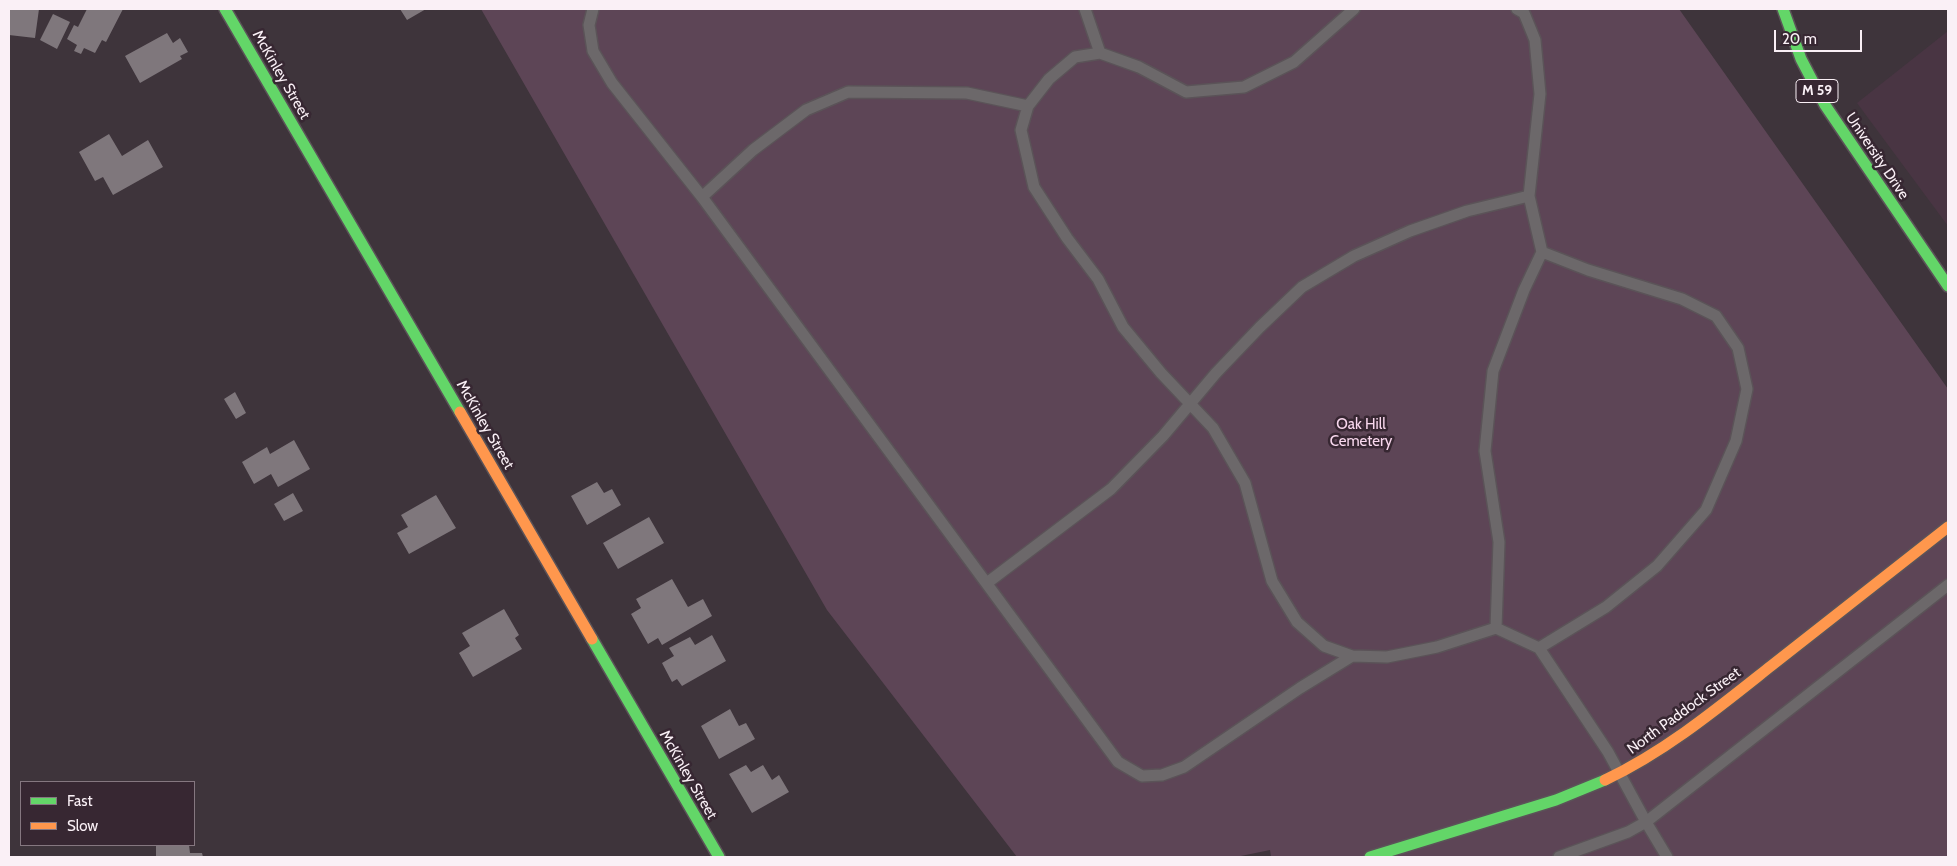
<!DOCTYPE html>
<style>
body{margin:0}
#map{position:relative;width:1957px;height:866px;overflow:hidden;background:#3e343b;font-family:Cabin,sans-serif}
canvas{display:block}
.frame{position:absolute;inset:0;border:10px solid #faf0f6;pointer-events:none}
.legend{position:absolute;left:20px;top:781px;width:175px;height:65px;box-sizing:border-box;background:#372732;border:1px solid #857780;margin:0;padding:6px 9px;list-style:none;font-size:15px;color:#faf0f6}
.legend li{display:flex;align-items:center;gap:10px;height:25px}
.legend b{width:25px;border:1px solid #857780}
.scale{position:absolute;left:1774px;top:30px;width:88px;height:22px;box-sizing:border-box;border:2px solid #faf0f6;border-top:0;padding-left:6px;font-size:15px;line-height:18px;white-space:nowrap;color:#faf0f6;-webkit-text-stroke:4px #372732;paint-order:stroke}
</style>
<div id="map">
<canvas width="1957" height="866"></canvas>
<div class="frame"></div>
<ul class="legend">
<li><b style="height:6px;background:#63d668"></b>Fast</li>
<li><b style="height:6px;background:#ff974d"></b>Slow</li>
</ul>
<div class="scale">20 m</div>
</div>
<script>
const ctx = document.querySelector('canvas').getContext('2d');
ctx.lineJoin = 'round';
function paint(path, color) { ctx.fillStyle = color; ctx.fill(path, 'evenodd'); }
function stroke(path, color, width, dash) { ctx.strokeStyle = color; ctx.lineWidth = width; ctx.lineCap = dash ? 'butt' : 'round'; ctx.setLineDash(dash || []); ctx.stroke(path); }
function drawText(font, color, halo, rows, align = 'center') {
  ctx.font = font + ' Cabin,sans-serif'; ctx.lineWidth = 5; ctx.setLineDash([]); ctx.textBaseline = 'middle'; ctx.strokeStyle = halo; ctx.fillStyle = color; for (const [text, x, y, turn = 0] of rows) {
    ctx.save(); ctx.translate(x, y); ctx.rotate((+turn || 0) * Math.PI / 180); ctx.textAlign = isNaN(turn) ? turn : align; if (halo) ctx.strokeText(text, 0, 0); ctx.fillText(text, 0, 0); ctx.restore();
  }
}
const built = new Path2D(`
 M1948 31V226L1857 103Z`);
const green = new Path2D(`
 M481 9H1679L1948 389V857H1271L1270 850 1236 857H1017L827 610Z`);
const building = new Path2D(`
 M9 9H39L35 38 9 35Z
 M87 9H123L106 42 102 40 95 53 84 48 81 54 74 51 77 45 67 39 74 25 78 27Z
 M400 9H426L407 20Z
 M53 14 70 22 57 49 40 40Z
 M167 33 173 43 180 38 188 52 180 56 182 59 140 83 125 56Z
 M109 134 122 156 148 140 163 167 113 195 103 177 95 181 79 152Z
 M235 392 246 413 236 419 224 399Z
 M294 440 310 469 278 487 271 474 254 484 242 462 267 447 270 454Z
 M597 482 604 493 612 489 621 505 587 525 571 496Z
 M293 493 303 511 284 521 274 504Z
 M436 495 456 528 409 554 397 533 408 527 401 515Z
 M649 517 664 543 618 569 603 543Z
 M672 579 688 607 703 599 712 616 662 645 658 638 648 644 631 614 641 608 636 599Z
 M504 609 519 635 515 638 522 649 473 677 459 653 470 646 462 633Z
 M712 635 726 661 682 686 677 679 672 682 662 663 674 656 669 648 690 637 695 645Z
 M730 709 739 726 746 723 755 739 719 759 701 726Z
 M746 765 751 772 763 765 772 780 779 775 789 792 752 813 729 774Z
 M189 845 190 853H202L203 857H156V846Z`);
const lane = new Path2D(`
 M593 9 589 25 593 51 612 83 702 197 1118 762 1142 776 1162 775 1184 767 1300 688 1352 656
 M1085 9 1100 53
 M1354 9 1294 62 1244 87 1186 92 1139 67 1100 53 1075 57 1049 79 1028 106 1021 130 1034 187 1067 238 1098 279 1123 327 1161 373 1213 428 1245 483 1272 581 1297 622 1324 646 1352 656 1387 657 1437 647 1496 628 1539 648 1608 752 1646 822 1667 857
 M702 197 753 150 806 110 848 92 967 93 1028 106
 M987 583 1111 489 1163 436 1216 373 1260 327 1302 287 1354 256 1410 231 1467 211 1529 196
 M1496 628 1499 542 1485 451 1493 371 1524 290 1542 252 1529 196 1540 94 1535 40 1524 13 1517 9
 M1539 648 1606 607 1657 566 1706 510 1736 441 1747 389 1738 348 1716 316 1682 299 1588 270 1542 252
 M1559 857 1628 832 1646 822 1948 585`);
const fast = new Path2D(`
 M225 9 460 412
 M1783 9 1801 59 1825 105 1948 286
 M592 639 719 857
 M1370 857 1556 800 1605 780`);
const slow = new Path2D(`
 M460 412 592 639
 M1605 780C1666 751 1718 708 1771 666 1830 620 1889 573 1948 527`);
const shields = [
 [1817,91,42]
];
const shieldNames = [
 ["M 59",1817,91]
];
const streetNames = [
 ["McKinley Street",281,75,60],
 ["University Drive",1877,156,56],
 ["McKinley Street",485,425,60],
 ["North Paddock Street",1684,711,-36],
 ["McKinley Street",688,775,60]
];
const parkNames = [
 ["Oak Hill",1361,425],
 ["Cemetery",1361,442]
];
paint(built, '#493543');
paint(green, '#5d4556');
paint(building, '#7f777c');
stroke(lane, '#5b5358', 14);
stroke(fast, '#5b5358', 14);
stroke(slow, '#5b5358', 14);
stroke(lane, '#6c686a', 11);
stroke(fast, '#63d668', 11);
stroke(slow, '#ff974d', 11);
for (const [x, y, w] of shields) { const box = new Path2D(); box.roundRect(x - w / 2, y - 11.5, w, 23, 4); ctx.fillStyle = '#372732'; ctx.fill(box); stroke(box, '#faf0f6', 1); }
drawText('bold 14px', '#faf0f6', null, shieldNames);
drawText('15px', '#faf0f6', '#372732', streetNames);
drawText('15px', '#f9d8ee', '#372732', parkNames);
</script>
